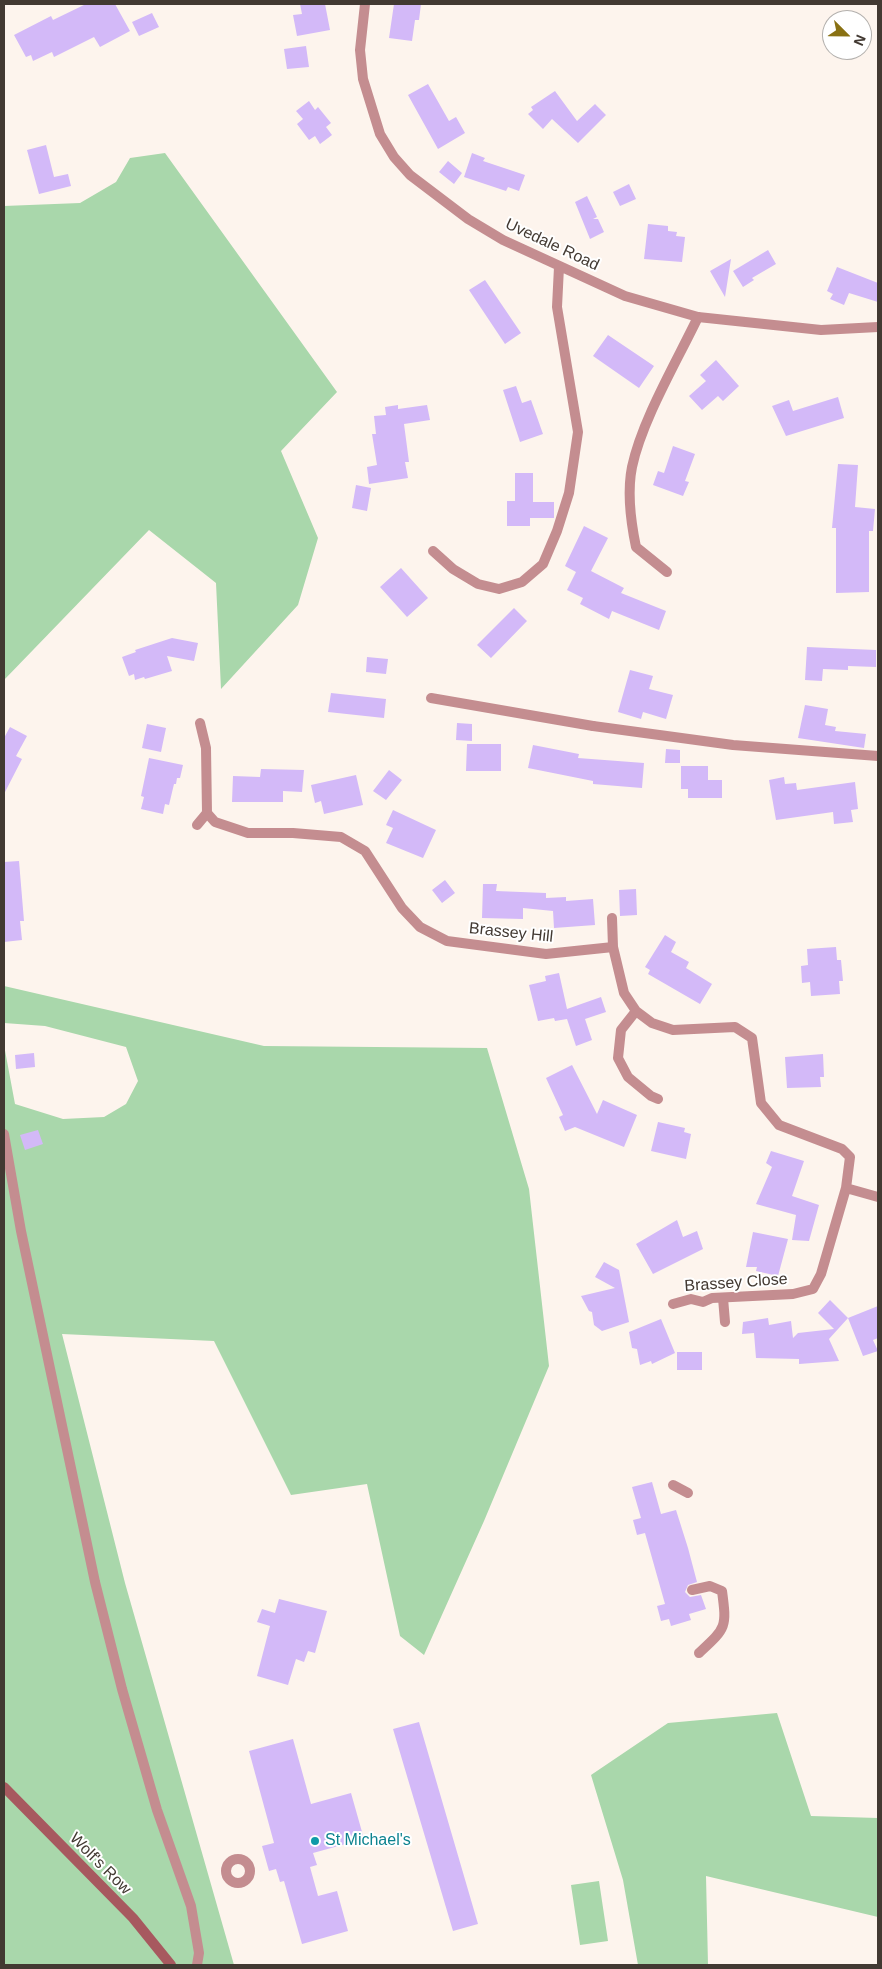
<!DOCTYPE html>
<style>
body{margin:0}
#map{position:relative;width:882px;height:1969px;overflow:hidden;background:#fdf4ed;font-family:Helvetica,sans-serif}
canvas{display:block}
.frame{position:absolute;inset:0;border:5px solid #423932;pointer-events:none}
.north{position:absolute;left:822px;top:10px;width:50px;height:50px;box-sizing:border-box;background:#fff;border:1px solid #b3b0ad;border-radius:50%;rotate:113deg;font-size:14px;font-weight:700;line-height:20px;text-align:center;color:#423932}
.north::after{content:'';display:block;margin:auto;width:18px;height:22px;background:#897113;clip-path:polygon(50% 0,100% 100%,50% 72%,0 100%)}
</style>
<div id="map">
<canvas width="882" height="1969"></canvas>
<div class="frame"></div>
<div class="north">N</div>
</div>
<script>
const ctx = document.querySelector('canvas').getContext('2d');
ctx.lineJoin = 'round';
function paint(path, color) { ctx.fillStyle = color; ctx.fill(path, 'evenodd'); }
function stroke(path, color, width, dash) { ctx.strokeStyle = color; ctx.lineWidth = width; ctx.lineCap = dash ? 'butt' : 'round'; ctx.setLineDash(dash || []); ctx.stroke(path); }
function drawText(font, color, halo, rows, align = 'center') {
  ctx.font = font + ' Helvetica,sans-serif'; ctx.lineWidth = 4; ctx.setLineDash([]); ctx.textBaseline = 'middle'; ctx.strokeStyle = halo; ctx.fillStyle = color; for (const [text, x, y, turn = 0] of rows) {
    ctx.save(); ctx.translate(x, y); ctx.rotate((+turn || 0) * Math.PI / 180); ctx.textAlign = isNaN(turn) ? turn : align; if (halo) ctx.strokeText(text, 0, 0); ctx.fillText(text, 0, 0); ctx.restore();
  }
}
const green = new Path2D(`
 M165 153 337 392 281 451 318 538 298 605 221 689 216 583 149 530 4 680V206L80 203 116 182 130 158Z
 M4 986 264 1046 487 1048 529 1189 549 1366 484 1521 424 1655 400 1636 367 1484 291 1495 214 1341 62 1334 125 1583 234 1965H4V1045L15 1104 63 1119 104 1117 126 1104 138 1081 126 1047 45 1026 4 1023Z
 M777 1713 811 1816 878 1818V1917L706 1876 708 1965H638L623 1880 591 1775 668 1723Z
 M599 1881 608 1941 580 1945 571 1885Z`);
const building = new Path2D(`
 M86 4H115L130 31 100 47 94 37 54 57 52 52 33 61 31 55 26 57 14 35 51 16 53 20Z
 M300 4H325L330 30 297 36 293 15 302 14Z
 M394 4H421L419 20H415L412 41 389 38Z
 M152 13 159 27 139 36 132 22Z
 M306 46 309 67 287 69 284 49Z
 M428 84 449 121 456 117 465 133 438 149 408 95Z
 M555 91 577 121 595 104 606 115 578 143 552 119 543 129 528 114 533 110 531 107Z
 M309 101 315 110 318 107 331 123 326 127 332 135 320 144 315 136 309 140 297 124 303 119 296 111Z
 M46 145 54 177 68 174 71 186 39 194 27 150Z
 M472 153 485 158 483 161 525 175 519 191 508 187 506 191 464 177Z
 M448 161 462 173 454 184 439 172Z
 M629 184 636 199 620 206 613 192Z
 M587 196 597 217 593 219H598L604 232 590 239 575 202Z
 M648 224 668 226V231L677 232 676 236 685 237 682 262 644 259Z
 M768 250 776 264 752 278 754 280 743 287 733 271Z
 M731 259 725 297 710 271Z
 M837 267 878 283V302L849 293 844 305 830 299 833 294 827 291Z
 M485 280 521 333 505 344 469 290Z
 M608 335 654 366 639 388 593 356Z
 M716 360 739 386 723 401 718 396 702 410 689 396 706 381 700 375Z
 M516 386 522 403 531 400 543 434 520 442 503 390Z
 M838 397 844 418 786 436 772 406 789 400 793 411Z
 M398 405V409L427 405 430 420 404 424 409 462H405L408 478 369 484 367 467 377 465 372 434H376L374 416 386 415 385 407Z
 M673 446 695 454 685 481 689 482 683 496 653 485 658 471 664 473Z
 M838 464 858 465 855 507 875 509 873 531H869V592L836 593V528H832Z
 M515 473H533V502H554V518H530V526H507V501H515Z
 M356 485 371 488 367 511 352 508Z
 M584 526 608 538 591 571 624 588 621 593 666 611 659 630 612 611 609 619 580 604 583 598 567 590 576 572 565 566Z
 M401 568 428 598 407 617 380 587Z
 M514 608 527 621 491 658 477 645Z
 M172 638 198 643 194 661 167 656 172 671 145 679 144 677 135 680 134 674 129 676 122 657 136 652 135 650Z
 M807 647 876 650V667L848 666V670L823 669 822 681 805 680Z
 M367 657 388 659 386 674 366 672Z
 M630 670 653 676 649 689 673 695 666 719 643 712 641 719 618 712Z
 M331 693 386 699 384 718 328 712Z
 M805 705 828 709 825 725 836 727 835 731 866 734 864 748 798 738Z
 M457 723 472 724V741L456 740Z
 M147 724 166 728 161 752 142 748Z
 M10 727 27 736 16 756 22 759 4 794V738Z
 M467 744H501V771H466Z
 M533 745 579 754 578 758 644 763 642 788 593 784V781L528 768Z
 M666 749 680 750V763H665Z
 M149 758 183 765 180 778H177L176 784H174L169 805 165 804 163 814 141 809 144 797 141 796Z
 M681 766H708V780H722V798H688V789H681Z
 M261 769 304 770 302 792 283 791V802H232L233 776 260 777Z
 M389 770 402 780 386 800 373 791Z
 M356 775 363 805 324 814 321 801 315 803 311 785Z
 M784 777 785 784 796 783 797 790 855 782 858 809 851 810 853 822 834 824 833 812 776 820 769 780Z
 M393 810 436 830 423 858 386 843 393 828 386 825Z
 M19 861 24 921H20L22 940 4 942V862Z
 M445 880 455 893 442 903 432 890Z
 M483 884H497L496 891 546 893V898L566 897V901L593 899 595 925 554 928 553 911 523 908V919L482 918Z
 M636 889 637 915 620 916 619 890Z
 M665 935 676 942 671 952 689 962 686 968 712 984 700 1004 648 974 650 970 645 967Z
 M836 947 837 960H841L843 981H839L840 994 811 996 810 982 802 983 801 966 808 965 807 949Z
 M559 973 567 1009 601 997 606 1012 585 1019 592 1040 576 1046 567 1019 555 1021 554 1018 538 1021 529 985 546 981 545 976Z
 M34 1053 35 1067 16 1069 15 1055Z
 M823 1054 824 1077H820L821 1087 787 1088 785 1057Z
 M572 1065 597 1114 603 1100 637 1115 624 1147 575 1127 565 1131 559 1117 563 1115 546 1078Z
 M658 1122 685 1128 684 1132 691 1134 686 1159 651 1151Z
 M38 1130 43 1144 25 1150 20 1135Z
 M771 1151 804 1161 792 1196 819 1205 809 1241 792 1240 796 1215 756 1204 772 1167 766 1163Z
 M677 1220 683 1237 697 1231 703 1249 653 1274 636 1244Z
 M753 1232 788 1239 778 1276 756 1271 757 1267H746Z
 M604 1262 619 1270 629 1322 602 1331 594 1325 592 1312 589 1311 581 1296 615 1288 595 1277Z
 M830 1300 848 1318 829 1339 839 1361 799 1364V1359L756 1358 754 1333 742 1334 743 1322 768 1318 769 1325 791 1321 793 1338 798 1333 834 1329 818 1313Z
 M878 1306V1338L873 1340 878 1351 863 1356 848 1318Z
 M661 1319 675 1353 652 1364 651 1361 640 1365 637 1349 632 1348 629 1332Z
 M677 1352H702V1370H677Z
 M652 1482 661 1514 676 1510 688 1548 697 1582 688 1585 685 1592 690 1597 701 1595 706 1609 689 1614 691 1620 671 1626 669 1619 661 1621 657 1606 665 1604 645 1533 637 1535 633 1520 641 1518 632 1487Z
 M279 1599 327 1611 315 1653 308 1651 304 1662 296 1659 288 1685 257 1676 270 1626 257 1622 262 1609 275 1613Z
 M419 1722 478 1924 453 1931 393 1729Z
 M293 1739 311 1804 351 1793 364 1839 313 1853 317 1865 310 1867 318 1896 337 1891 348 1931 302 1944 284 1881 280 1882 276 1869 269 1871 262 1846 274 1843 249 1751Z`);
const lane = new Path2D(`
 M667 572 636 547C631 523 627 492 632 467 642 420 677 361 698 317
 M431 698 593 726
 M673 1485 688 1493
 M692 1590 710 1586 722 1591C727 1628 726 1628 699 1653
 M226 1871a12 12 0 1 1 24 0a12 12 0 1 1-24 0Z`);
const street = new Path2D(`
 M365 4 360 50 363 79 380 134 394 157 410 175 468 219 503 240 625 296 698 317 821 330 878 327
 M433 551 453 569 478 584 499 589 522 582 543 564 557 531 569 493 578 432 557 307 559 267
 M200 723 206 748 207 813 215 822 248 833H293L341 837 365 851 402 908 420 927 447 941 546 954 613 947 624 993 636 1011 652 1023 673 1030 735 1027 752 1038 761 1103 779 1125 842 1149 850 1157 846 1188 878 1197
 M593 726 733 745 878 756
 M197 825 207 813
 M612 918 613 947
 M636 1011 621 1030 618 1058 628 1077 651 1096 658 1099
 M4 1134 21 1231 95 1582 122 1689 157 1810 191 1906 199 1953 197 1965
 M723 1298 725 1322
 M673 1304 691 1299 703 1302 712 1298 793 1294 813 1289 821 1274 846 1188`);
const secondary = new Path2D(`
 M4 1787 133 1918 171 1965`);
const markers = [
 [315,1841,5,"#0f9aa8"]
];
const streetNames = [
 ["Uvedale Road",552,245,25],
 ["Brassey Hill",511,933,6],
 ["Brassey Close",736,1283,-4],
 ["Wolf's Row",100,1864,45]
];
const cultureNames = [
 ["St Michael's",325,1841]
];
paint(green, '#a9d7ab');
paint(building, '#d3b9f8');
stroke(lane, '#c48d90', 10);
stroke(street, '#c48d90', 10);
stroke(secondary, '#a7595f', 10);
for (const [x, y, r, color] of markers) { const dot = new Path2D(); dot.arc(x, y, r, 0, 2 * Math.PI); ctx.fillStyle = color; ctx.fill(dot); stroke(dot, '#fff', 2); }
drawText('16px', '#423932', '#fff', streetNames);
drawText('16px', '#0d838f', '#fff', cultureNames, 'left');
</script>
